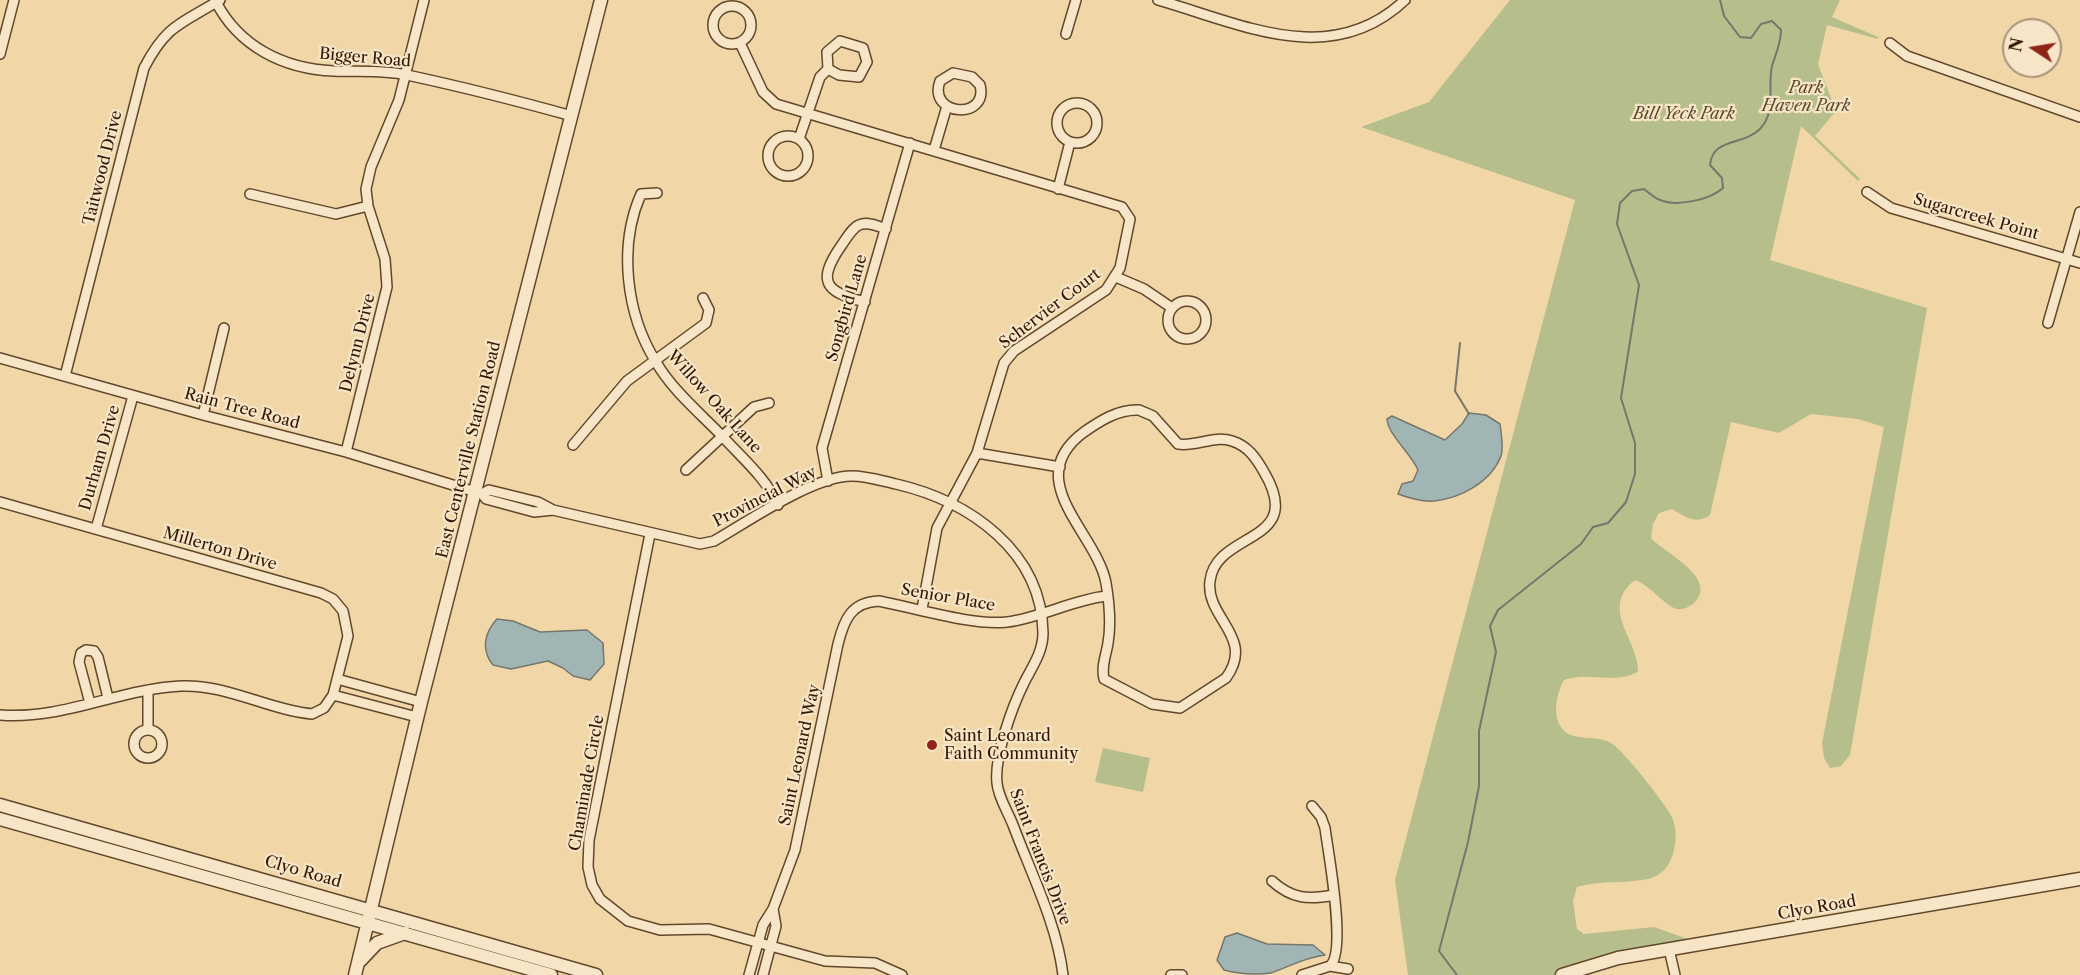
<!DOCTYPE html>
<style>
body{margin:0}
#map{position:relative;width:2080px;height:975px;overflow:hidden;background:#f1d7a8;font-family:"Libre Caslon Text",serif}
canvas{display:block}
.north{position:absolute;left:2002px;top:18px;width:60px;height:60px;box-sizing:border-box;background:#f6e5c6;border:2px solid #a89377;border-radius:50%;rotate:282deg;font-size:16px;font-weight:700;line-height:24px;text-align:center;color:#331701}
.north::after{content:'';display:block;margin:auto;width:21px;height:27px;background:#8f2418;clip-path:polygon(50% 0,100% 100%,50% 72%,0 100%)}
</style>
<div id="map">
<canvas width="2080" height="975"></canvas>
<div class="north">N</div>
</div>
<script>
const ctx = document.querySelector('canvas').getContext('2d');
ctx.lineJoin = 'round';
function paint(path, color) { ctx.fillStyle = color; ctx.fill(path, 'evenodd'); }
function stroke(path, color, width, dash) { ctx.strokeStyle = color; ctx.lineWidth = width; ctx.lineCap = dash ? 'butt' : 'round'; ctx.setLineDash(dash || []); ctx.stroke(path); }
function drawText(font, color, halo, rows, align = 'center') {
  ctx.font = font + ' "Libre Caslon Text",serif'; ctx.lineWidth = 4.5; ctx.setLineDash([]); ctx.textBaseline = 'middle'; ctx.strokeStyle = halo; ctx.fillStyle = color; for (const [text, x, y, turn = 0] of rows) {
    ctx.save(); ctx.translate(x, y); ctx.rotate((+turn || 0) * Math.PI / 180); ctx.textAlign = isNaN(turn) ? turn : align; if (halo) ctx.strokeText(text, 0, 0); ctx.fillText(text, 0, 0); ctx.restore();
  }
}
const green = new Path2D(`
 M1510 0H1840L1832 17 1878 37V39L1827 25 1818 64 1836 111 1815 136 1860 179 1858 181 1801 126 1770 260 1927 308 1850 755 1841 766 1830 768 1824 758 1822 743 1884 427 1858 419 1811 414 1779 433 1731 422 1710 515C1696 525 1686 517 1672 509L1659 513 1653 524 1651 538C1663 552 1720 578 1694 603 1689 607 1683 610 1677 609 1665 606 1651 586 1635 580 1598 609 1640 641 1638 672 1611 685 1589 671 1564 680 1557 692 1552 715 1561 727 1571 743 1597 734 1611 743 1624 751 1665 803 1672 817 1680 835 1675 869 1654 877 1636 884 1600 880 1577 887L1573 901 1577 929 1584 934 1654 927 1702 944 1562 975H1408L1395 880 1575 200 1361 127 1429 102Z
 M1103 748 1150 758 1143 792 1095 782Z`);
const water = new Path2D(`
 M1469 413 1486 415 1500 424C1501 433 1504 448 1501 456 1491 482 1461 498 1434 501 1422 502 1409 498 1398 494L1402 484 1413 481 1418 470C1411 453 1388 435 1387 419L1392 416 1445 440 1462 424Z
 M497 619 513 621 540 632 587 630 603 643 604 664 590 680 573 676 563 668 548 661 511 669 493 665C481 650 484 633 497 619Z
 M1237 933 1267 944 1313 945 1325 955C1303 958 1291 966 1271 973 1255 975 1239 974 1224 970L1217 960 1225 937Z`);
const stream = new Path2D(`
 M1460 343 1455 391 1469 414
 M1457 975 1439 951 1468 842 1479 786V731L1496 652 1490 626 1498 610 1581 544 1593 527 1608 523 1626 502 1635 474V443L1621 398 1639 285 1617 224 1620 203 1632 191 1644 189C1649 193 1654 198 1660 200 1676 207 1710 200 1723 188L1722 178 1710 165C1713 137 1743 146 1760 129 1777 111 1767 87 1772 66 1776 53 1781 43 1781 30L1772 21 1761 24 1751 38 1740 37 1724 16 1720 0`);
const minor = new Path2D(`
 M215 0C238 46 283 69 334 71 358 72 384 70 407 75 463 87 518 101 572 116
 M1158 0C1242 24 1331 70 1405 0
 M713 25a19 19 0 1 1 38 0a19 19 0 1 1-38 0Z
 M1066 34 1076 0
 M840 41 863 48 867 62 859 77 839 75 828 69 827 52Z
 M740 43 763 92 776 104 1122 207 1130 219 1120 268 1106 290 1014 351 1004 363 977 453 937 528 922 609
 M1890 43 1907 56 2080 117
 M0 54 14 0
 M953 73 972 77 980 85C989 121 927 116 940 81Z
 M1057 123a20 20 0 1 1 40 0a20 20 0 1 1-40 0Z
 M768 156a20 20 0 1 1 40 0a20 20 0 1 1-40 0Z
 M799 139 820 77 828 69
 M934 150 947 106
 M1058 189 1070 142
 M1867 192 1891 208 2080 263
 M657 193 641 194C618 246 626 314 656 362 672 390 701 414 723 437 743 459 766 478 778 505
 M250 194 336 214 368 206
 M1116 277 1144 289 1172 308
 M1168 320a19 19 0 1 1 38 0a19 19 0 1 1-38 0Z
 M865 302C824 292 817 281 841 246 846 239 852 228 859 225 867 221 878 226 886 229
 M2048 323 2080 212
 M0 358 203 415 346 452 482 494 486 499 534 512 553 510
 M65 376 144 68C167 24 181 24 220 0
 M1139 410 1153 416 1178 444C1196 447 1214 435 1232 441 1248 446 1256 458 1264 472 1307 545 1216 530 1210 581 1205 618 1256 637 1226 678L1180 708 1152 704 1104 679C1101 666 1106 656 1108 643 1111 626 1109 601 1106 583 1097 533 1019 480 1084 432 1100 421 1118 409 1139 410Z
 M203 415 224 328
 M573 445 627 381 706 323 709 310 703 298
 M346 452 387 287 385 259 368 206 366 189 371 167 399 100 424 0
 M977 453 1060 467
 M686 470 754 407 769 403
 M828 481 822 448 910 143
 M482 494 489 490 538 502 553 510 700 544 714 541C749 521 813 476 852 476 867 476 882 481 896 484 969 501 1042 551 1043 633 1043 652 1032 667 1024 683 1012 707 994 757 997 783 998 797 1008 812 1013 825 1031 873 1057 924 1063 975
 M0 502 321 593 333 599 343 611 348 636 333 695 324 708 312 714C268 710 227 684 181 686 119 689 63 720 0 715
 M96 529 133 396
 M650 534 589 840 588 867 592 885 600 899 628 921 660 930 709 929 825 961 875 963 902 975
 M337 679 421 702
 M333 695 417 717
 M90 703 79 662 81 653 86 650 94 651 98 657 108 698
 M148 730V690
 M134 744a14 14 0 1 1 28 0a14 14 0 1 1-28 0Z
 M1312 806 1321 817 1325 828C1328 852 1347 951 1330 966
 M1272 881C1292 899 1308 900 1334 895
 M1669 949 1675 975
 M749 975 763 925 773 909 795 850 838 644C844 620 851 602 879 601 915 608 973 626 1007 622 1040 618 1072 600 1106 596
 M763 975 776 926 773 909
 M1171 975H1182
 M1302 975 1330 966 1348 969`);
const tertiary = new Path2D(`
 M0 805 596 975
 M0 819 551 975
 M360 961 377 943 405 933
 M355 975 421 702 601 0
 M1562 975 1618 958 2080 879`);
const markers = [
 [932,745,6,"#8f2418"]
];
const streetNames = [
 ["Bigger Road",365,58,5],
 ["Taitwood Drive",103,168,-76],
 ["Sugarcreek Point",1976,217,16],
 ["Songbird Lane",847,308,-74],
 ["Schervier Court",1050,309,-37],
 ["Delynn Drive",358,343,-76],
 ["Willow Oak Lane",714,402,48],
 ["Rain Tree Road",242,409,15],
 ["East Centerville Station Road",469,450,-76],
 ["Durham Drive",100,458,-74],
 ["Provincial Way",765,497,-27],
 ["Millerton Drive",220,549,16],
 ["Senior Place",948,598,10],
 ["Saint Leonard Way",800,755,-78],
 ["Chaminade Circle",587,783,-80],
 ["Saint Francis Drive",1040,857,69],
 ["Clyo Road",303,872,16],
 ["Clyo Road",1817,908,-10]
];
const parkNames = [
 ["Park",1806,88],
 ["Haven Park",1806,106],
 ["Bill Yeck Park",1684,114]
];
const poiNames = [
 ["Saint Leonard",944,736],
 ["Faith Community",944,754]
];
paint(green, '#b6bf8b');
paint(water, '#a1b6b4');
stroke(water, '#75766c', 1.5);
stroke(stream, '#75766c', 2);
stroke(minor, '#62472b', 12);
stroke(tertiary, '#62472b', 15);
stroke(minor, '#f6e5c6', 9);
stroke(tertiary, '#f6e5c6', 12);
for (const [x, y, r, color] of markers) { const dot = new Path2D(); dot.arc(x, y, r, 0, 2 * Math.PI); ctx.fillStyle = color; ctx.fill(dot); stroke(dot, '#f6e5c6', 2); }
drawText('16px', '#331701', '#f6e5c6', streetNames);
drawText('italic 16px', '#5a492a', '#f6e5c6', parkNames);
drawText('16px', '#331701', '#f6e5c6', poiNames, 'left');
</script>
